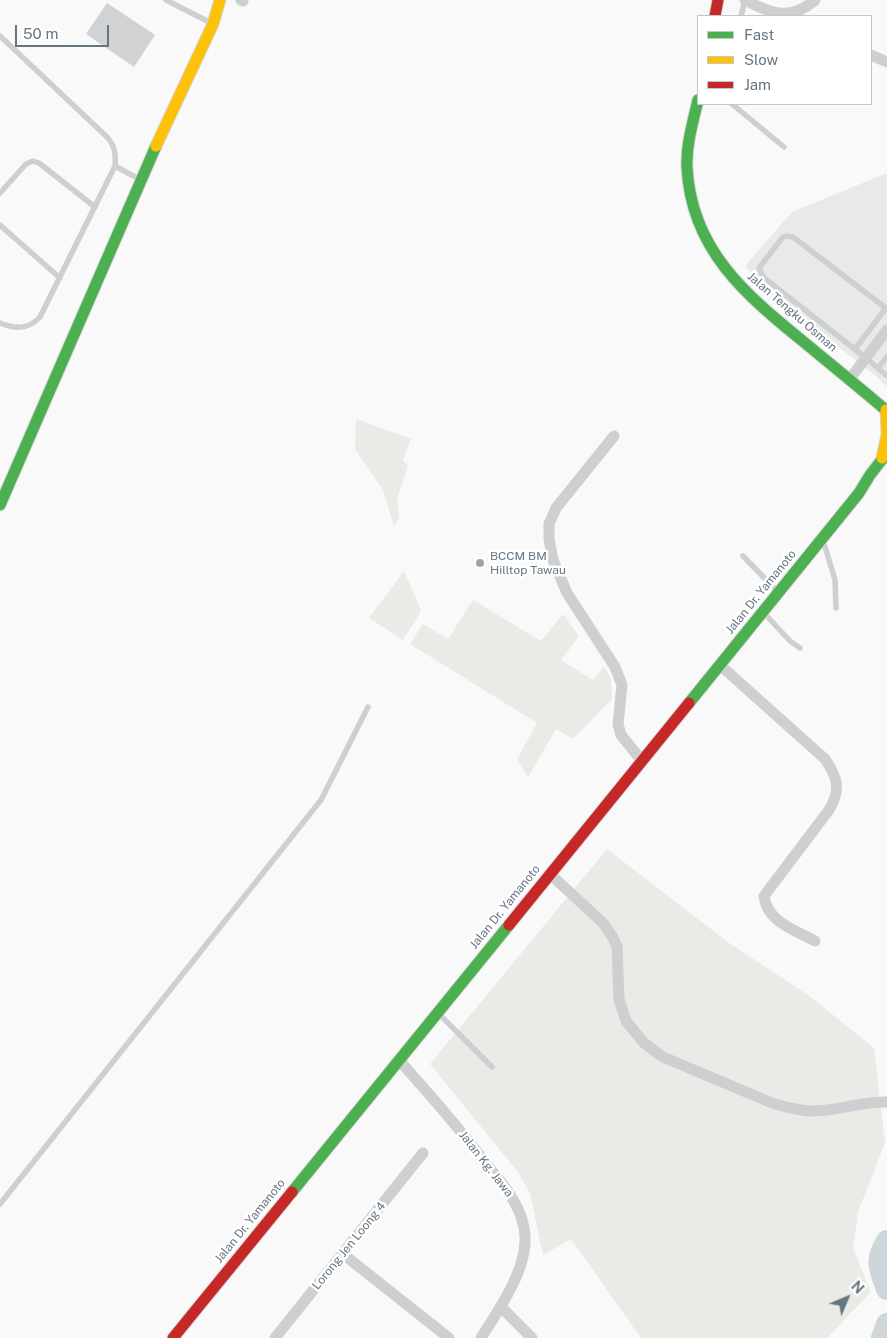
<!DOCTYPE html>
<style>
body{margin:0}
#map{position:relative;width:887px;height:1338px;overflow:hidden;background:#f9f9f9;font-family:"Public Sans",sans-serif}
canvas{display:block}
.legend{position:absolute;left:697px;top:15px;width:175px;height:90px;box-sizing:border-box;background:#fff;border:1px solid #c1c8cd;margin:0;padding:6px 9px;list-style:none;font-size:15px;color:#657683}
.legend li{display:flex;align-items:center;gap:10px;height:25px}
.legend b{width:25px;border:1px solid #c1c8cd}
.north{position:absolute;left:822px;top:1273px;width:50px;height:50px;-webkit-text-stroke:4px #fff;paint-order:stroke;rotate:45deg;font-size:14px;font-weight:700;line-height:20px;text-align:center;color:#657683}
.north::after{content:'';display:block;margin:auto;width:18px;height:22px;background:#657683;clip-path:polygon(50% 0,100% 100%,50% 72%,0 100%)}
.scale{position:absolute;left:15px;top:25px;width:94px;height:22px;box-sizing:border-box;border:2px solid #657683;border-top:0;padding-left:6px;font-size:15px;line-height:18px;white-space:nowrap;color:#657683;-webkit-text-stroke:4px #fff;paint-order:stroke}
</style>
<div id="map">
<canvas width="887" height="1338"></canvas>
<ul class="legend">
<li><b style="height:6px;background:#4caf50"></b>Fast</li>
<li><b style="height:6px;background:#ffc107"></b>Slow</li>
<li><b style="height:6px;background:#c62828"></b>Jam</li>
</ul>
<div class="north">N</div>
<div class="scale">50 m</div>
</div>
<script>
const ctx = document.querySelector('canvas').getContext('2d');
ctx.lineJoin = 'round';
function paint(path, color) { ctx.fillStyle = color; ctx.fill(path, 'evenodd'); }
function stroke(path, color, width, dash) { ctx.strokeStyle = color; ctx.lineWidth = width; ctx.lineCap = dash ? 'butt' : 'round'; ctx.setLineDash(dash || []); ctx.stroke(path); }
function drawText(font, color, halo, rows, align = 'center') {
  ctx.font = font + ' "Public Sans",sans-serif'; ctx.lineWidth = 5; ctx.setLineDash([]); ctx.textBaseline = 'middle'; ctx.strokeStyle = halo; ctx.fillStyle = color; for (const [text, x, y, turn = 0] of rows) {
    ctx.save(); ctx.translate(x, y); ctx.rotate((+turn || 0) * Math.PI / 180); ctx.textAlign = isNaN(turn) ? turn : align; if (halo) ctx.strokeText(text, 0, 0); ctx.fillText(text, 0, 0); ctx.restore();
  }
}
const built = new Path2D(`
 M887 173V387L876 376 773 296 745 266 792 212Z`);
const green = new Path2D(`
 M356 419 411 439 403 460 408 466 397 499 399 518 394 526 383 490 355 449Z
 M404 571 421 610 418 616 403 640 369 618Z
 M473 600 541 641 563 614 579 636 561 660 593 680 604 667 611 678 612 699 573 739 556 729 528 777 517 759 537 723 410 644 423 624 448 639Z
 M607 849 729 943 811 997 874 1048 885 1143 858 1212 853 1248 871 1292 827 1338H641L571 1239 543 1255 530 1193 518 1172 430 1064Z`);
const river = new Path2D(`
 M887 1241C874 1262 880 1269 887 1289
 M882 1338 887 1324`);
const building = new Path2D(`
 M107 3 155 35 134 67 86 34Z`);
const lane = new Path2D(`
 M166 0 211 23
 M741 16 745 0
 M0 36 107 137C115 146 116 154 115 166L40 317C28 330 15 329 0 323
 M732 104 784 147
 M115 166 139 179
 M0 193 26 164 33 161 39 163 95 207
 M0 225 60 278
 M887 309 793 237 786 236 783 237 759 268 763 277 866 358 887 376
 M855 349 886 308
 M878 368 887 357
 M823 540 835 580 836 608
 M743 556 777 591
 M764 613 790 641 800 648
 M439 1014 492 1067
 M0 1204 321 800 368 707`);
const street = new Path2D(`
 M241 0 243 1
 M745 0C771 14 791 21 815 0
 M871 55 887 62
 M849 380 887 330
 M614 436 556 508 549 524V539L553 560 567 593 615 667 622 685 618 724 621 735 642 761
 M720 665 825 759C838 778 841 790 829 810L764 896C767 922 795 930 815 941
 M550 874 603 923 612 936 617 946 619 999 626 1021 644 1043 663 1057 772 1103C785 1107 800 1111 814 1111 839 1111 862 1101 887 1102
 M399 1060C429 1094 460 1128 487 1165 496 1176 506 1187 512 1198 520 1211 526 1227 525 1242 524 1274 498 1311 481 1338
 M343 1254 449 1338
 M501 1307 532 1338
 M275 1338 423 1153`);
const fast = new Path2D(`
 M698 100C693 122 686 145 687 167 691 250 746 295 805 343 833 366 860 388 887 411
 M0 505 156 146
 M689 703 859 493 870 475 887 453
 M292 1192 509 925`);
const slow = new Path2D(`
 M156 146 213 24 220 0
 M882 458 887 435 886 410`);
const jam = new Path2D(`
 M715 16 718 0
 M509 925 689 703
 M173 1338 292 1192`);
const markers = [
 [480,563,5,"#99a4ac"]
];
const streetNames = [
 ["Jalan Tengku Osman",792,312,41],
 ["Jalan Dr. Yamanoto",761,592,-51],
 ["Jalan Dr. Yamanoto",505,907,-51],
 ["Jalan Kg. Jawa",486,1164,52],
 ["Jalan Dr. Yamanoto",250,1221,-51],
 ["Lorong Jen Loong 4",349,1246,-51]
];
const poiNames = [
 ["BCCM BM",490,556],
 ["Hilltop Tawau",490,570]
];
paint(built, '#e8e9e9');
paint(green, '#e8ebe6');
stroke(river, '#ced6d9', 22);
paint(building, '#d0d2d3');
stroke(fast, '#d5d6d7', 13);
stroke(slow, '#d5d6d7', 13);
stroke(jam, '#d5d6d7', 13);
stroke(lane, '#cecfd0', 5.5);
stroke(street, '#cecfd0', 11);
stroke(fast, '#4caf50', 11);
stroke(slow, '#ffc107', 11);
stroke(jam, '#c62828', 11);
for (const [x, y, r, color] of markers) { const dot = new Path2D(); dot.arc(x, y, r, 0, 2 * Math.PI); ctx.fillStyle = color; ctx.fill(dot); stroke(dot, '#fff', 2); }
drawText('12px', '#657683', '#fff', streetNames);
drawText('12px', '#657683', '#fff', poiNames, 'left');
</script>
